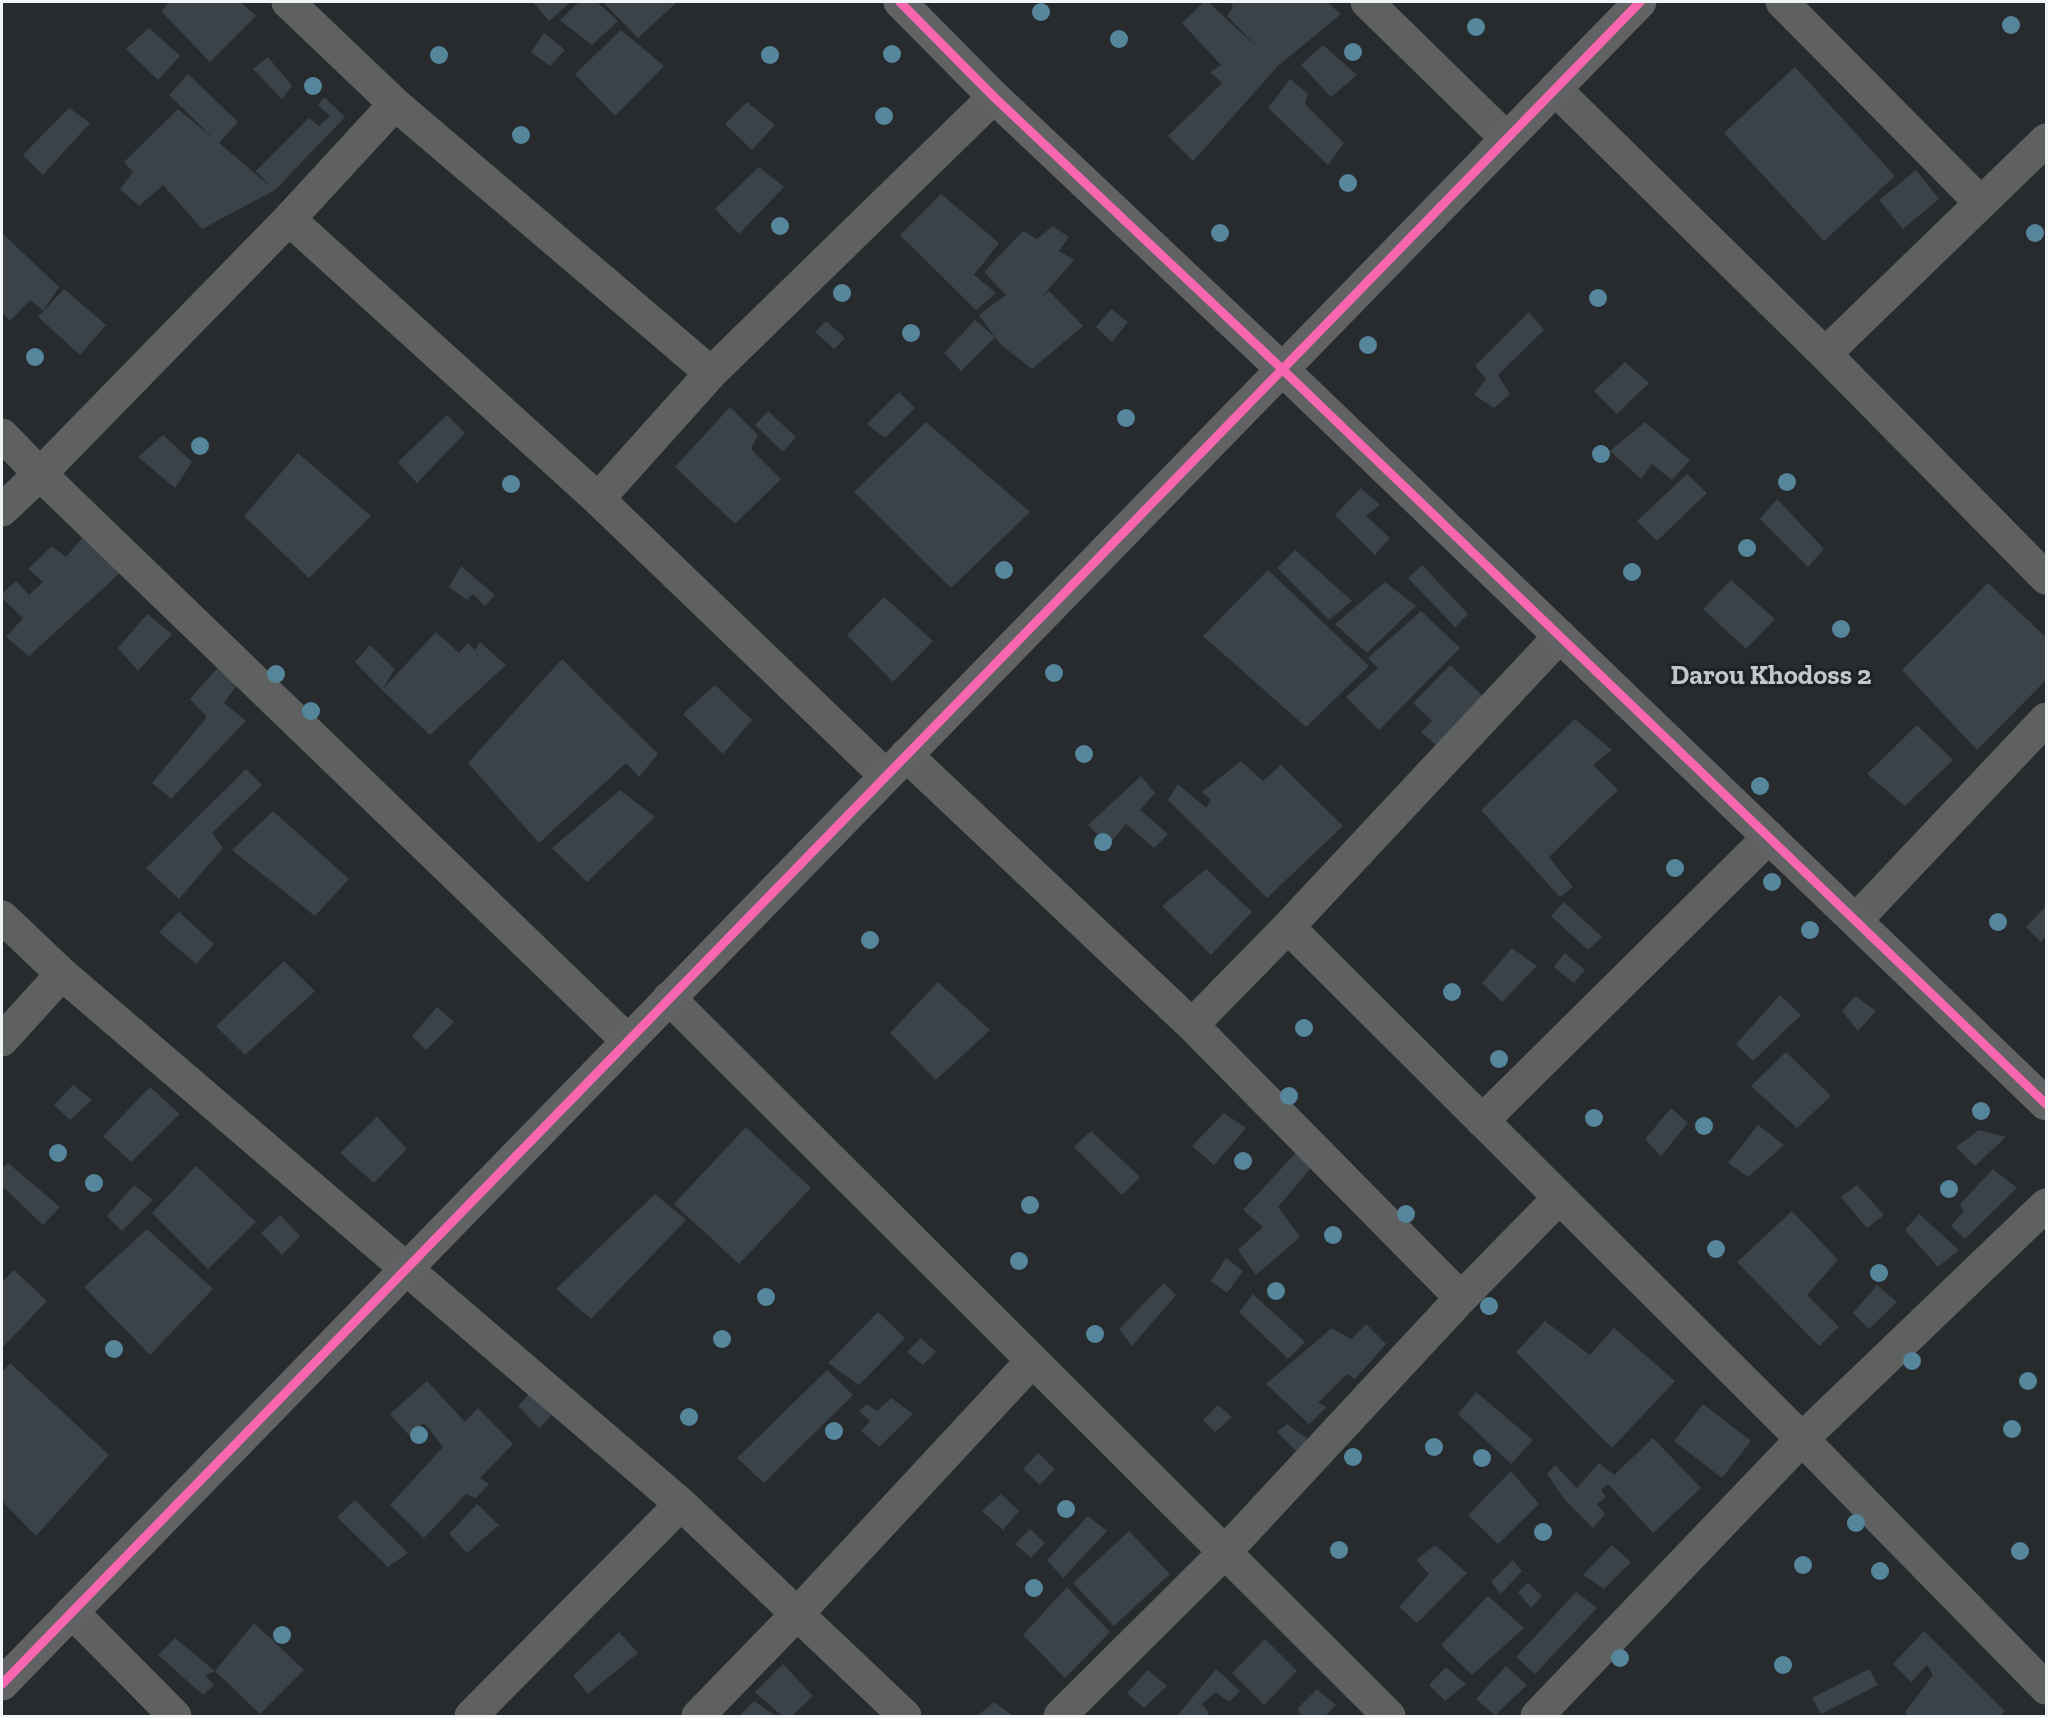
<!DOCTYPE html>
<style>
body{margin:0}
#map{position:relative;width:2048px;height:1718px;overflow:hidden;background:#282b2d;font-family:"Zilla Slab",serif}
canvas{display:block}
.frame{position:absolute;inset:0;border:3px solid #f2f5f7;pointer-events:none}
</style>
<div id="map">
<canvas width="2048" height="1718"></canvas>
<div class="frame"></div>
</div>
<script>
const ctx = document.querySelector('canvas').getContext('2d');
ctx.lineJoin = 'round';
function paint(path, color) { ctx.fillStyle = color; ctx.fill(path, 'evenodd'); }
function stroke(path, color, width, dash) { ctx.strokeStyle = color; ctx.lineWidth = width; ctx.lineCap = dash ? 'butt' : 'round'; ctx.setLineDash(dash || []); ctx.stroke(path); }
function drawText(font, color, halo, rows, align = 'center') {
  ctx.font = font + ' "Zilla Slab",serif'; ctx.lineWidth = 6; ctx.setLineDash([]); ctx.textBaseline = 'middle'; ctx.strokeStyle = halo; ctx.fillStyle = color; for (const [text, x, y, turn = 0] of rows) {
    ctx.save(); ctx.translate(x, y); ctx.rotate((+turn || 0) * Math.PI / 180); ctx.textAlign = isNaN(turn) ? turn : align; if (halo) ctx.strokeText(text, 0, 0); ctx.fillText(text, 0, 0); ctx.restore();
  }
}
const building = new Path2D(`
 M166 2H241L256 16 210 62 161 11 168 3Z
 M533 2H571L549 21Z
 M579 2H597L618 21 592 45 560 20Z
 M603 2H677L638 38Z
 M1204 2H1208L1259 49 1227 16 1233 7 1230 2H1327L1341 14 1278 66 1193 161 1168 136 1222 83 1210 72 1221 65 1182 23Z
 M149 28 180 56 158 80 126 49Z
 M621 30 664 66 615 116 575 74Z
 M544 33 565 50 550 66 531 52Z
 M1323 45 1357 75 1331 97 1301 65Z
 M268 57 292 86 282 99 253 69Z
 M1795 67 1895 176 1824 241 1724 133Z
 M188 74 238 122 219 143 271 187 256 171 309 118 319 126 330 116 318 105 324 97 345 117 275 190 202 229 163 185 139 206 120 189 133 172 124 162 178 109 214 139 169 95Z
 M1290 79 1308 94 1305 104 1344 143 1328 165 1268 108Z
 M747 102 775 125 752 150 725 124Z
 M69 108 90 123 43 175 23 155Z
 M759 167 784 187 739 234 715 209Z
 M1916 170 1939 199 1903 229 1879 200Z
 M941 194 999 243 974 275 996 293 976 310 900 235Z
 M1053 226 1069 237 1059 251 1074 260 1040 299 1049 291 1083 326 1032 369 1000 344 979 315 1006 295 984 272 1023 231 1037 239Z
 M2 233 59 287 43 311 30 300 10 321 2 312Z
 M64 289 106 325 80 355 38 317Z
 M1111 309 1128 322 1112 342 1096 327Z
 M1529 312 1544 330 1498 375 1510 394 1494 408 1474 395 1486 379 1475 366Z
 M975 320 995 337 961 371 944 353Z
 M826 321 845 338 834 349 815 332Z
 M1625 362 1649 383 1617 414 1594 391Z
 M899 392 915 408 885 438 867 424Z
 M730 407 758 435 751 449 781 479 735 524 675 467Z
 M768 411 796 437 783 452 755 425Z
 M447 415 465 433 417 483 398 462Z
 M926 422 1030 512 951 588 854 492Z
 M1645 422 1690 460 1672 480 1652 464 1641 479 1610 451Z
 M163 435 192 462 175 488 138 457Z
 M298 453 371 516 309 578 244 516Z
 M1687 474 1707 493 1657 541 1637 521Z
 M1361 488 1380 505 1366 516 1390 538 1375 555 1335 515Z
 M1777 499 1824 549 1808 567 1760 519Z
 M83 537 121 572 29 656 6 637 23 618 2 598V594L16 581 29 595 43 582 28 569 52 546 66 557Z
 M1295 550 1352 601 1329 620 1277 568Z
 M1422 565 1468 614 1455 627 1408 578Z
 M461 566 495 595 485 606 473 594 467 600 449 587Z
 M1268 570 1369 666 1306 727 1203 636Z
 M1731 580 1775 619 1746 649 1703 609Z
 M1385 582 1416 606 1367 653 1335 624Z
 M1988 583 2046 637V680L1977 750 1902 670Z
 M884 597 933 641 893 682 847 635Z
 M1421 611 1460 648 1379 730 1346 697 1378 668 1368 658Z
 M147 614 172 634 138 671 118 648Z
 M436 632 459 653 468 643 475 650 480 642 506 665 430 735 382 690Z
 M370 645 395 669 382 690 355 662Z
 M562 659 658 754 639 777 626 763 539 843 468 763Z
 M220 665 239 682 224 703 246 721 171 799 152 783 207 717 190 699Z
 M1450 665 1485 698 1438 747 1421 732 1432 721 1413 703Z
 M715 685 752 720 723 754 683 714Z
 M1575 719 1612 750 1593 765 1618 790 1549 857 1573 887 1560 897 1481 810Z
 M1917 725 1953 760 1905 806 1867 774Z
 M1241 761 1263 781 1281 765 1343 826 1267 898 1168 800 1178 784 1206 808 1211 800 1202 792Z
 M246 769 262 785 212 833 223 848 179 899 146 868Z
 M1141 776 1155 793 1140 810 1168 834 1154 848 1126 824 1108 845 1088 825Z
 M620 790 655 817 587 882 552 848Z
 M273 811 349 879 315 916 232 850Z
 M1206 869 1252 912 1211 955 1162 906Z
 M1564 902 1602 937 1588 950 1551 916Z
 M2046 906V936L2041 942 2026 927Z
 M179 912 214 944 196 964 159 932Z
 M1512 948 1537 966 1502 1002 1482 983Z
 M1565 953 1585 970 1574 983 1554 967Z
 M284 961 315 991 245 1055 216 1026Z
 M938 982 990 1030 936 1080 890 1033Z
 M1780 995 1801 1015 1753 1061 1736 1044Z
 M1855 996 1876 1011 1858 1031 1842 1011Z
 M437 1007 454 1022 426 1050 412 1036Z
 M1786 1052 1831 1096 1797 1128 1751 1086Z
 M73 1085 92 1100 70 1120 54 1105Z
 M150 1087 180 1114 131 1162 103 1136Z
 M1671 1108 1688 1123 1661 1156 1645 1139Z
 M1224 1113 1246 1128 1214 1165 1192 1146Z
 M377 1117 407 1149 374 1183 340 1153Z
 M1758 1125 1784 1145 1748 1177 1728 1163Z
 M746 1127 811 1188 739 1264 674 1204Z
 M1979 1130 2006 1137 1975 1166 1956 1147Z
 M1091 1131 1140 1177 1122 1195 1074 1147Z
 M1302 1146 1317 1161 1278 1207 1300 1237 1256 1275 1238 1250 1263 1227 1243 1210Z
 M8 1163 60 1207 43 1225 2 1186V1168Z
 M196 1166 256 1222 208 1269 152 1213Z
 M1993 1169 2017 1188 1965 1239 1951 1226 1964 1211 1960 1204Z
 M134 1185 153 1200 122 1231 107 1216Z
 M1857 1185 1884 1215 1867 1228 1841 1197Z
 M655 1194 686 1220 591 1319 556 1289Z
 M1792 1211 1838 1260 1807 1295 1839 1327 1819 1346 1737 1262Z
 M1919 1214 1959 1250 1938 1267 1905 1230Z
 M280 1215 300 1236 282 1255 261 1233Z
 M147 1229 213 1289 150 1355 84 1287Z
 M1226 1258 1243 1271 1227 1293 1211 1281Z
 M14 1270 47 1301 2 1348V1282Z
 M1164 1283 1176 1295 1132 1346 1119 1329Z
 M1877 1285 1897 1302 1869 1329 1853 1313Z
 M1253 1294 1305 1342 1288 1359 1239 1312Z
 M878 1312 905 1338 859 1385 828 1363Z
 M1545 1321 1590 1355 1614 1328 1675 1381 1612 1448 1516 1352Z
 M1366 1324 1386 1344 1355 1379 1347 1374 1318 1403 1327 1407 1309 1424 1266 1384 1332 1328 1351 1339Z
 M921 1338 936 1352 923 1365 907 1352Z
 M10 1363 109 1455 36 1536 2 1501V1372Z
 M827 1370 853 1395 764 1483 737 1458Z
 M427 1381 465 1422 478 1408 513 1444 480 1478 489 1484 476 1498 466 1494 424 1538 390 1505 443 1447 424 1423 409 1435 390 1414Z
 M1476 1392 1533 1440 1511 1464 1458 1414Z
 M529 1394 552 1415 539 1428 518 1406Z
 M891 1398 913 1414 879 1447 861 1431 870 1421 859 1411 867 1404 877 1411Z
 M1703 1404 1751 1441 1722 1478 1674 1441Z
 M1218 1405 1232 1417 1215 1432 1203 1420Z
 M1287 1424 1308 1439 1296 1451 1277 1432Z
 M1653 1438 1701 1488 1653 1533 1608 1484 1601 1490 1606 1497 1597 1504 1605 1514 1593 1528 1565 1500 1547 1474 1555 1465 1577 1488 1599 1463 1614 1475Z
 M1038 1453 1055 1469 1040 1485 1023 1469Z
 M1511 1471 1539 1504 1498 1544 1468 1515Z
 M1001 1494 1019 1511 1003 1530 982 1511Z
 M355 1500 408 1553 388 1567 337 1517Z
 M477 1504 499 1525 467 1553 449 1534Z
 M1088 1516 1107 1531 1063 1578 1047 1560Z
 M1030 1529 1045 1543 1031 1558 1015 1544Z
 M1129 1531 1170 1574 1114 1626 1073 1583Z
 M1435 1545 1467 1573 1417 1623 1399 1607 1429 1574 1416 1560Z
 M1612 1545 1631 1562 1604 1589 1583 1575Z
 M1513 1560 1522 1571 1501 1594 1491 1582Z
 M1528 1583 1542 1596 1531 1608 1518 1592Z
 M1067 1587 1110 1632 1065 1678 1023 1635Z
 M1576 1592 1597 1608 1535 1674 1516 1657Z
 M1488 1596 1524 1628 1472 1675 1441 1645Z
 M254 1623 304 1670 260 1714 215 1671Z
 M1924 1631 2005 1711 2000 1716H1909L1905 1712 1933 1675 1927 1665 1911 1682 1893 1664Z
 M619 1632 638 1653 588 1694 573 1676Z
 M175 1638 215 1671 205 1676 214 1685 203 1695 158 1655Z
 M1265 1639 1297 1671 1264 1705 1232 1673Z
 M783 1664 813 1696 792 1716H782L755 1692Z
 M1506 1666 1527 1685 1495 1715 1476 1699Z
 M1446 1667 1466 1684 1445 1701 1429 1685Z
 M1216 1669 1240 1691 1229 1702 1216 1692 1202 1704 1209 1713 1206 1716H1177Z
 M1869 1669 1878 1685 1821 1714 1812 1698Z
 M1148 1670 1167 1686 1144 1708 1127 1693Z
 M1317 1689 1336 1705 1325 1716H1302L1297 1709Z
 M754 1701 775 1716H739Z
 M994 1702 1013 1716H977Z`);
const street = new Path2D(`
 M288 2 395 104 711 373
 M1367 2 1506 138
 M1782 2 1981 203
 M1555 89 1825 354 2046 578
 M289 219 598 499 885 775
 M1825 354 2046 140
 M2 435 40 474 628 1041
 M598 499 711 373 994 97
 M2 510 40 474 289 219 395 104
 M906 755 1192 1025 1461 1298
 M2 917 62 974 681 1504 905 1716
 M1856 920 2046 719
 M1288 927 1802 1439 2046 1688
 M669 998 1389 1716
 M1192 1025 1288 927 1560 636
 M2 1040 62 974
 M1482 1121 1769 837
 M72 1612 175 1716
 M471 1716 681 1504
 M698 1716 797 1614 1032 1361
 M1060 1716 1224 1553 1461 1298 1559 1198
 M1537 1716 1802 1439 2046 1205`);
const secondary = new Path2D(`
 M900 2 994 97 1282 369 2046 1104
 M2 1684 1640 2`);
const cycleway = new Path2D(`
 M900 2 994 97 1282 369 2046 1104
 M2 1684 1640 2`);
const trees = [
 [1041,12],
 [2011,25],
 [1476,27],
 [1119,39],
 [1353,52],
 [892,54],
 [439,55],
 [770,55],
 [313,86],
 [884,116],
 [521,135],
 [1348,183],
 [780,226],
 [1220,233],
 [2035,233],
 [842,293],
 [1598,298],
 [911,333],
 [1368,345],
 [35,357],
 [1126,418],
 [200,446],
 [1601,454],
 [1787,482],
 [511,484],
 [1747,548],
 [1004,570],
 [1632,572],
 [1841,629],
 [1054,673],
 [276,674],
 [311,711],
 [1084,754],
 [1760,786],
 [1103,842],
 [1675,868],
 [1772,882],
 [1998,922],
 [1810,930],
 [870,940],
 [1452,992],
 [1304,1028],
 [1499,1059],
 [1289,1096],
 [1981,1111],
 [1594,1118],
 [1704,1126],
 [58,1153],
 [1243,1161],
 [94,1183],
 [1949,1189],
 [1030,1205],
 [1406,1214],
 [1333,1235],
 [1716,1249],
 [1019,1261],
 [1879,1273],
 [1276,1291],
 [766,1297],
 [1489,1306],
 [1095,1334],
 [722,1339],
 [114,1349],
 [1912,1361],
 [2028,1381],
 [689,1417],
 [2012,1429],
 [834,1431],
 [419,1435],
 [1434,1447],
 [1353,1457],
 [1482,1458],
 [1066,1509],
 [1856,1523],
 [1543,1532],
 [1339,1550],
 [2020,1551],
 [1803,1565],
 [1880,1571],
 [1034,1588],
 [282,1635],
 [1620,1658],
 [1783,1665]
];
const districtNames = [
 ["Darou Khodoss 2",1771,676]
];
paint(building, '#3a424a');
stroke(street, '#5f6161', 33);
stroke(secondary, '#616263', 33);
stroke(cycleway, '#f766af', 9);
ctx.fillStyle = '#55869c';
for (const [x, y] of trees) { ctx.beginPath(); ctx.arc(x, y, 9, 0, 2 * Math.PI); ctx.fill(); }
drawText('bold 27px', '#c2c7ca', '#1e2224', districtNames);
</script>
